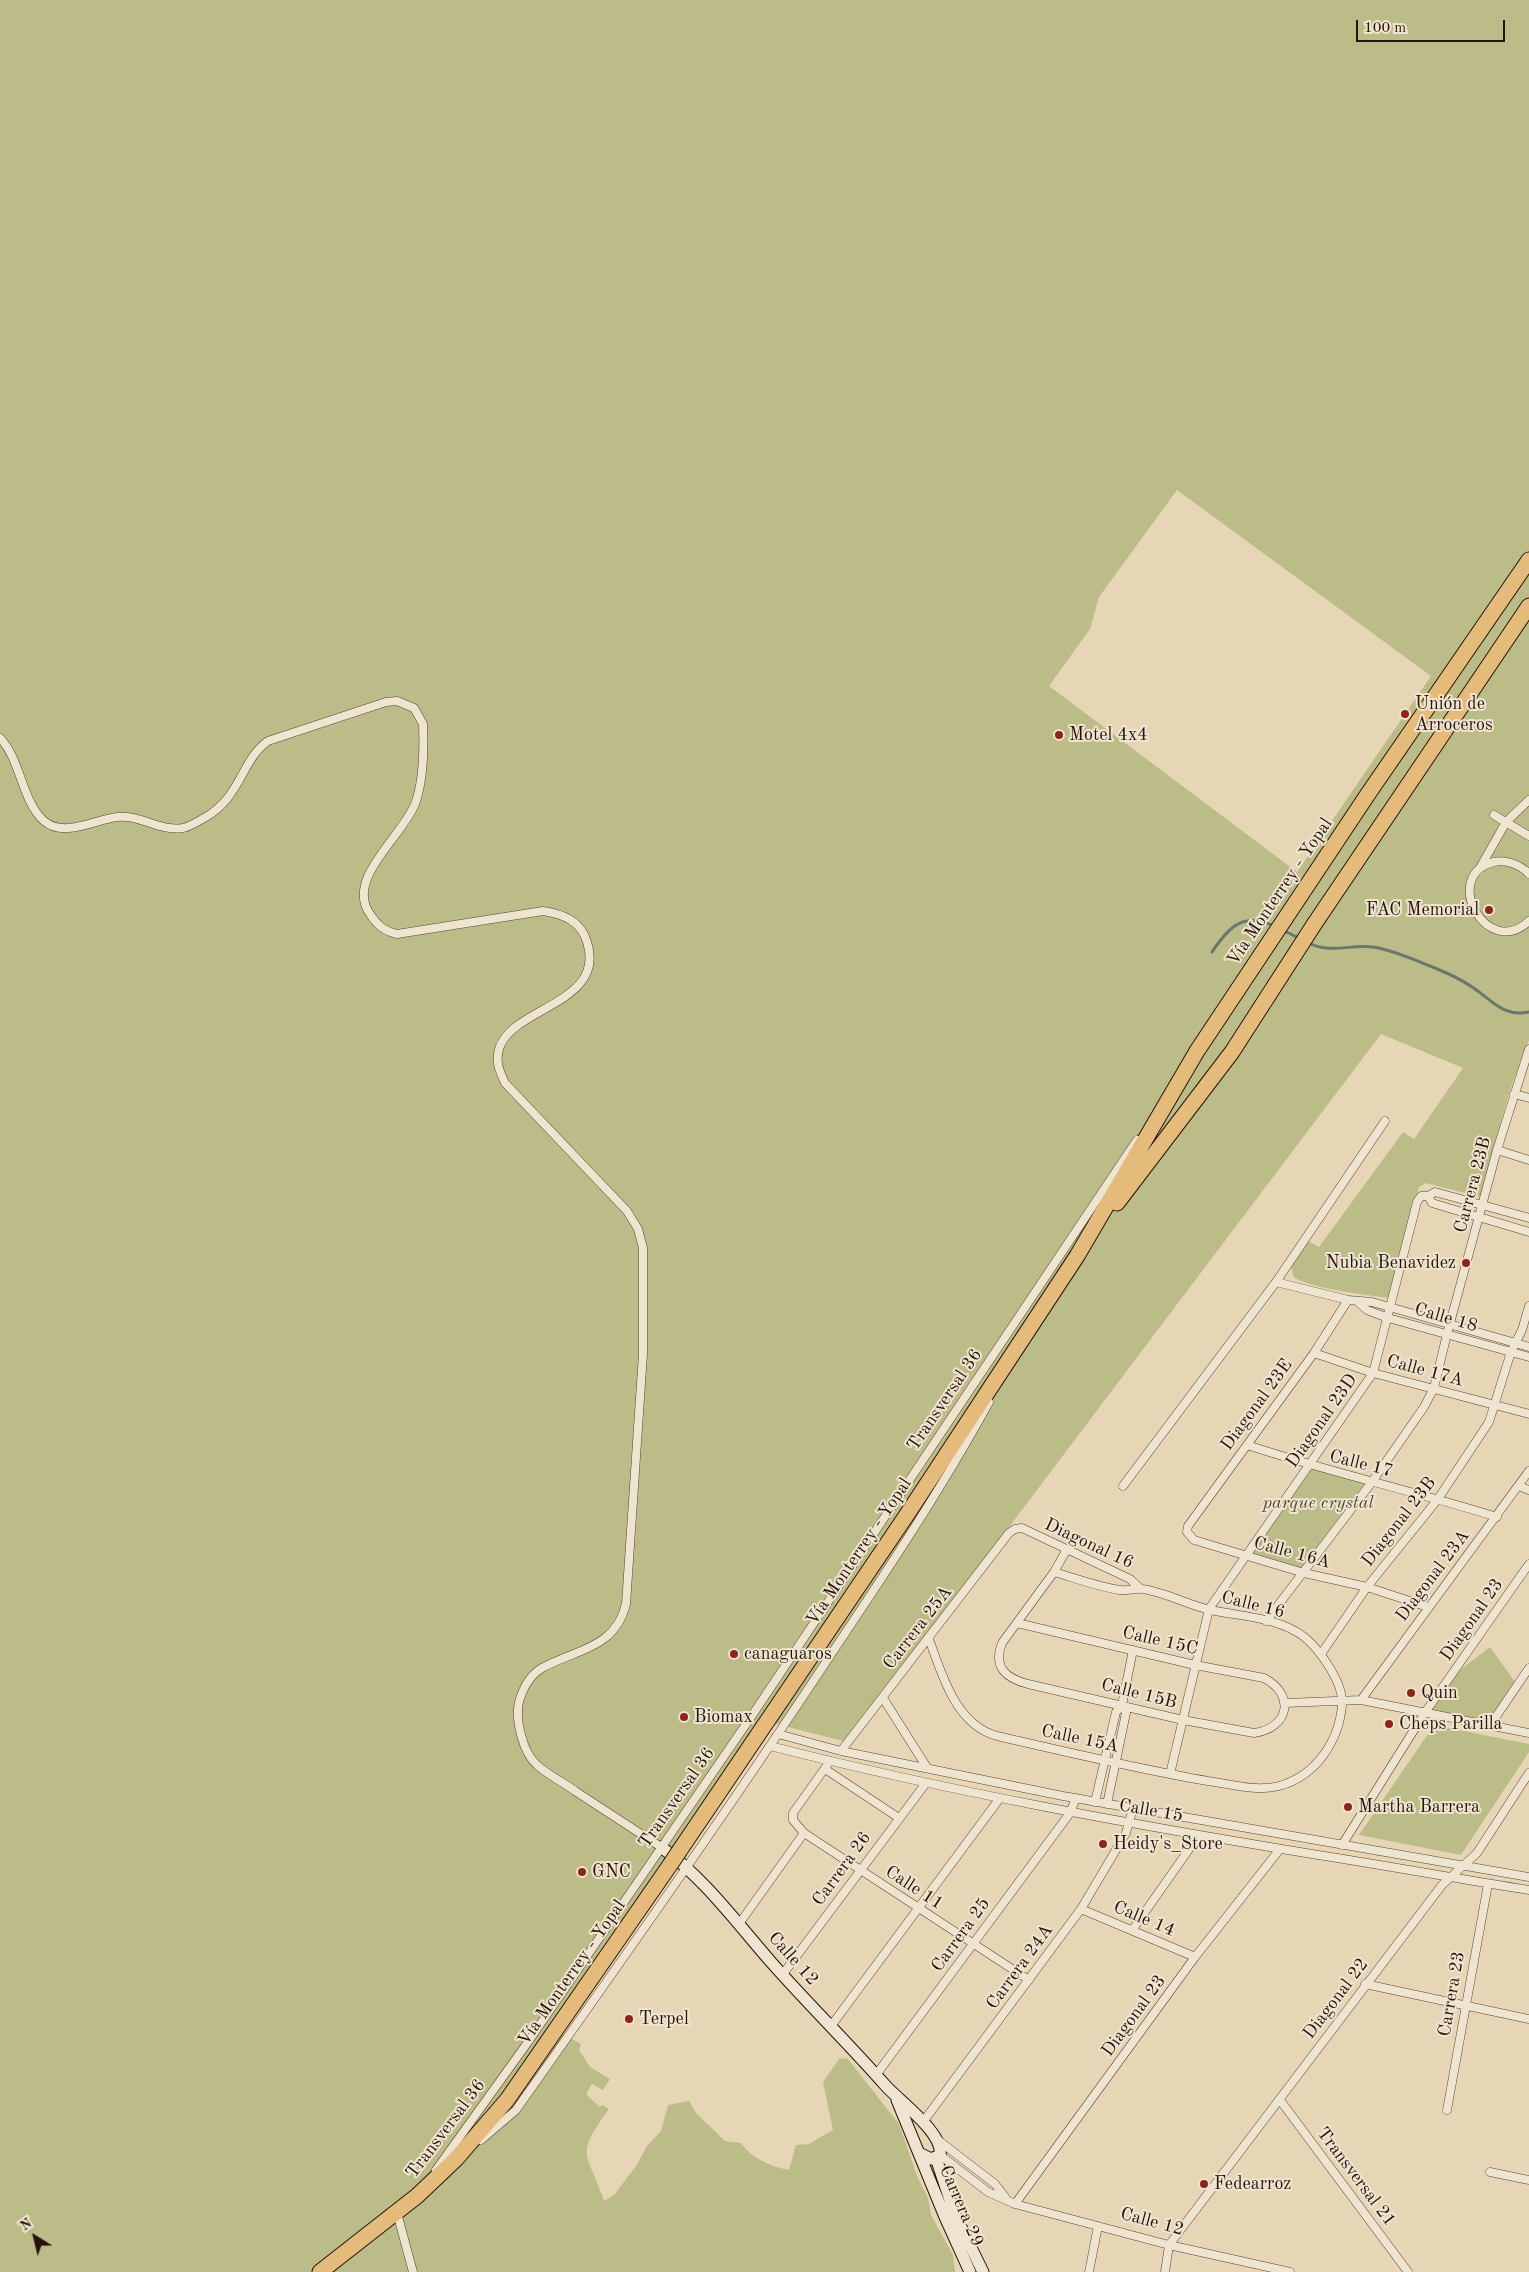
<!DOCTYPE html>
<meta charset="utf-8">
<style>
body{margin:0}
#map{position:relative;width:1529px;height:2272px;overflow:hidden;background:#e7d6b5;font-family:"Old Standard TT",serif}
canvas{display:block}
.north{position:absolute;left:10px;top:2212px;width:50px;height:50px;-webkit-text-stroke:4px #efe4cf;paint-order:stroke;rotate:324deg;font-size:14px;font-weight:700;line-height:20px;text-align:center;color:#26130a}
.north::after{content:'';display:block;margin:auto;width:18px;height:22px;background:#26130a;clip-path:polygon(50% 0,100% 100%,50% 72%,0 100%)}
.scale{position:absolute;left:1356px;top:20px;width:149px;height:22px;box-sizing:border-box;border:2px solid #26130a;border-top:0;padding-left:6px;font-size:15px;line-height:18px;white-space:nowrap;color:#26130a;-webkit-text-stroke:4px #efe4cf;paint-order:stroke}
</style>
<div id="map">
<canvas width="1529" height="2272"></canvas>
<div class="north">N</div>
<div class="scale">100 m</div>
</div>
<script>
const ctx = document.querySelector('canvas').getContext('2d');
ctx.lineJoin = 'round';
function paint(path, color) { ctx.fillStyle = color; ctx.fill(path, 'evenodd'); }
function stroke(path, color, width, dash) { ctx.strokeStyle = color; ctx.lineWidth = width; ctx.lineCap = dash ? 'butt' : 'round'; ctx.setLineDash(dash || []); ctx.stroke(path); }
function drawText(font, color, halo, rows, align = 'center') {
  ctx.font = font + ' "Old Standard TT",serif'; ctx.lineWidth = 4; ctx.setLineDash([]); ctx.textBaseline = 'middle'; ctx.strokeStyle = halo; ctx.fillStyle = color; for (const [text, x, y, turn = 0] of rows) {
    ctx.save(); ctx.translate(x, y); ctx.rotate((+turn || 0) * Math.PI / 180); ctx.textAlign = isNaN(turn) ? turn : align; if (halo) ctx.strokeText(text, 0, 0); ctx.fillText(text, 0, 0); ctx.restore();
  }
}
const green = new Path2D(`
 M0 0H1529V1040L1509 1093 1480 1197 1426 1183 1419 1187 1388 1298C1370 1295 1304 1288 1293 1276L1291 1265 1308 1241 1319 1247 1403 1132 1414 1139 1463 1068 1381 1034 1006 1531 843 1741 768 1722 557 2031 581 2044 579 2050 590 2067 610 2079 603 2090 592 2084 586 2094 600 2107 602 2105 609 2109C573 2158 588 2151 604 2201L614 2195 636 2166 647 2146 661 2131 668 2105 689 2101 696 2113 725 2141 741 2143C751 2158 771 2167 789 2170L796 2145 809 2144 833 2130 823 2082 839 2059 847 2058 899 2124 917 2176 928 2198 931 2215 953 2255 955 2272H0ZM1177 490 1431 676 1297 872 1049 686 1090 629 1099 597Z
 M1312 1469 1365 1483 1300 1569 1251 1553Z
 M1490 1647 1515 1682 1489 1721 1429 1711 1456 1673Z
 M1434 1725 1529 1744V1752L1461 1855 1359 1835Z`);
const stream = new Path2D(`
 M1282 930 1299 938
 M1309 943C1330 954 1351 944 1373 947 1393 950 1415 960 1435 968 1447 973 1461 979 1472 987 1491 999 1503 1018 1529 1012
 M1212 952C1228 928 1243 911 1274 926`);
const street = new Path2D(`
 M0 738C21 760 22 802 44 821 64 838 94 820 117 817 139 814 160 832 183 828 191 826 197 822 204 818 241 798 241 760 268 741L386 702 397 701 414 708 423 724C424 749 424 780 415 804 402 837 345 879 370 914 377 925 384 931 397 934L543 911C563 914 581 921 587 942 607 1004 511 1007 499 1049 495 1062 500 1072 505 1083L627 1211 638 1229 643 1248V1354L626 1604C615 1649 576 1649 542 1668 530 1675 523 1688 519 1702 515 1720 523 1753 537 1765 548 1775 563 1782 575 1791 604 1810 632 1828 661 1847
 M1494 815 1529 836
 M1480 868 1506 822 1529 800
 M1529 874C1521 865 1506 859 1494 862 1440 875 1487 961 1529 921
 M1514 1094 1529 1098
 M1497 1150 1529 1160
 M1428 1196 1432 1203 1529 1232
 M1428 1196 1435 1192 1529 1218
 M1276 1282 1348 1300 1372 1302 1529 1347
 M1348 1300 1314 1353 1188 1526 1187 1532 1194 1540 1304 1573 1367 1587 1428 1607
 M1358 1302 1367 1310 1388 1318 1529 1357
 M1314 1353 1373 1373 1529 1414
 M1247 1445C1329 1472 1414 1491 1497 1517
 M1123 1486 1276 1282 1385 1121
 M1519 1486 1529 1490
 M1266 1621 1372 1482 1424 1407 1434 1388 1447 1334 1497 1150 1529 1049
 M1017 1623 1195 1665 1264 1678C1296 1695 1289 1728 1254 1733L1183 1720 1028 1684C1005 1678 993 1667 1002 1643L1054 1572 1066 1551
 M929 1639C942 1675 956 1725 997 1736 1067 1752 1137 1769 1208 1781 1231 1784 1256 1792 1279 1786 1316 1776 1339 1741 1342 1705 1344 1682 1315 1641 1295 1631 1270 1617 1238 1616 1211 1610 1188 1605 1165 1592 1142 1589 1135 1588 1127 1591 1120 1590 1098 1587 1075 1578 1054 1572
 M1321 1654 1367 1587 1438 1499 1489 1422 1511 1352 1522 1330 1529 1306
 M883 1698 926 1766
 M1361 1700 1529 1471
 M1285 1703 1361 1700 1529 1733
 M1491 1724 1529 1668
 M778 1734 841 1751 1063 1796 1529 1877
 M770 1746C951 1792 1135 1825 1318 1855 1389 1866 1459 1879 1529 1890
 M841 1751 1009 1533 1015 1529 1022 1528 1130 1579 1141 1589
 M830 1761 793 1813V1820L804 1833 1029 1980
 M825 1769 899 1818
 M1170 1774 1209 1609 1373 1373 1417 1202 1421 1196H1428
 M1095 1802 1116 1712 1122 1705 1133 1650
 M1107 1804 1126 1713 1122 1705
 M1342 1845 1424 1714 1529 1564
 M1081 1909 1195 1957
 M739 1924 804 1833
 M1133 1929 1199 1835
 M783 1974 926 1783
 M1365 1984 1529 2019
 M831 2026 1000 1798
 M876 2075 1070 1813 1076 1798
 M1280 2100 1408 2272
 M1447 2110 1488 1884
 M923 2122 1081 1909 1126 1833 1133 1808
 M481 2140 516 2110C622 1960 729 1809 830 1656 886 1572 941 1490 989 1402
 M938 2140 995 2184 1005 2197
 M940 2155 988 2192 1015 2204 1169 2245 1290 2272
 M436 2170 528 2042 753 1714 1137 1140
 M1490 2172 1529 2180
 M1015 2204 1195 1957 1280 1849
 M397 2213 413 2272
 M1089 2272 1098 2226
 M1165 2272 1169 2245 1442 1885 1477 1853 1529 1773`);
const secondary = new Path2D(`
 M661 1847C705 1879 736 1922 771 1962 808 2004 848 2043 885 2085 899 2101 944 2133 940 2155L931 2159 921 2154
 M897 2100 945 2217 970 2272
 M936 2158 955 2215 983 2272`);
const highway = new Path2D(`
 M1117 1203 1232 1052 1315 923 1529 606
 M680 1850 906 1516 1077 1256 1197 1051 1368 794 1529 560
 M320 2272 417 2196 456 2159 507 2100 670 1865`);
const highwayBridge = new Path2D(`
 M670 1865 680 1850`);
const markers = [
 [1405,714,5,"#8f2418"],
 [1059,735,5,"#8f2418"],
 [1489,910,5,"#8f2418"],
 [1466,1263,5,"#8f2418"],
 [734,1654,5,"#8f2418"],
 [1411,1693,5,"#8f2418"],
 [684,1717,5,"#8f2418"],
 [1389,1724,5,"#8f2418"],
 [1348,1807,5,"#8f2418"],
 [1103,1844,5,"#8f2418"],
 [582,1872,5,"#8f2418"],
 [629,2019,5,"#8f2418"],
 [1204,2184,5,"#8f2418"]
];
const poiNames = [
 ["Unión de",1415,704],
 ["Arroceros",1415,725],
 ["Motel 4x4",1069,735],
 ["FAC Memorial",1479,910,"right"],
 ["Nubia Benavidez",1456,1263,"right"],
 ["canaguaros",744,1654],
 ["Quin",1421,1693],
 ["Biomax",694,1717],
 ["Cheps Parilla",1399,1724],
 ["Martha Barrera",1358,1807],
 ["Heidy's_Store",1113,1844],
 ["GNC",592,1872],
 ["Terpel",639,2019],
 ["Fedearroz",1214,2184]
];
const streetNames = [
 ["Vía Monterrey - Yopal",1280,892,-56],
 ["Carrera 23B",1473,1185,-75],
 ["Calle 18",1446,1318,16],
 ["Calle 17A",1425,1371,15],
 ["Transversal 36",945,1400,-56],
 ["Diagonal 23E",1257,1405,-54],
 ["Diagonal 23D",1322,1421,-55],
 ["Calle 17",1361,1464,14],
 ["Diagonal 23B",1399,1522,-52],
 ["Diagonal 16",1089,1544,25],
 ["Vía Monterrey - Yopal",859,1552,-56],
 ["Calle 16A",1292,1553,15],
 ["Diagonal 23A",1433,1576,-53],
 ["Calle 16",1253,1605,14],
 ["Diagonal 23",1472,1620,-55],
 ["Carrera 25A",918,1628,-52],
 ["Calle 15C",1160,1641,13],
 ["Calle 15B",1139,1694,14],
 ["Calle 15A",1080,1739,12],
 ["Transversal 36",677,1798,-55],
 ["Calle 15",1151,1811,10],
 ["Carrera 26",842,1869,-54],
 ["Calle 11",914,1888,33],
 ["Calle 14",1144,1919,23],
 ["Carrera 25",961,1935,-54],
 ["Calle 12",793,1959,48],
 ["Carrera 24A",1020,1967,-54],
 ["Vía Monterrey - Yopal",572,1973,-55],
 ["Carrera 23",1452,1994,-80],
 ["Diagonal 22",1336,1999,-53],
 ["Diagonal 23",1134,2016,-54],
 ["Transversal 36",446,2129,-53],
 ["Transversal 21",1356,2177,53],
 ["Carrera 29",961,2206,67],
 ["Calle 12",1152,2222,15]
];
const parkNames = [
 ["parque crystal",1318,1503]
];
paint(green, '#bcbc88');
stroke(stream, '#6a776c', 3);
stroke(street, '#564435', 9);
stroke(secondary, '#26130a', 13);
stroke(highway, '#26130a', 17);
stroke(street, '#efe4cf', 8);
stroke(secondary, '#efe4cf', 11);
stroke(highway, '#e4bb7a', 15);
stroke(highwayBridge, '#26130a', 17, []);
stroke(highwayBridge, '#e4bb7a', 15);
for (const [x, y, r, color] of markers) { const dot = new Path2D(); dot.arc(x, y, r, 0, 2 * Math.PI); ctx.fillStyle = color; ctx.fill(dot); stroke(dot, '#efe4cf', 2); }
drawText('18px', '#26130a', '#efe4cf', poiNames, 'left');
drawText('18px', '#26130a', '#efe4cf', streetNames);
drawText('italic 18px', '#534630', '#efe4cf', parkNames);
</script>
